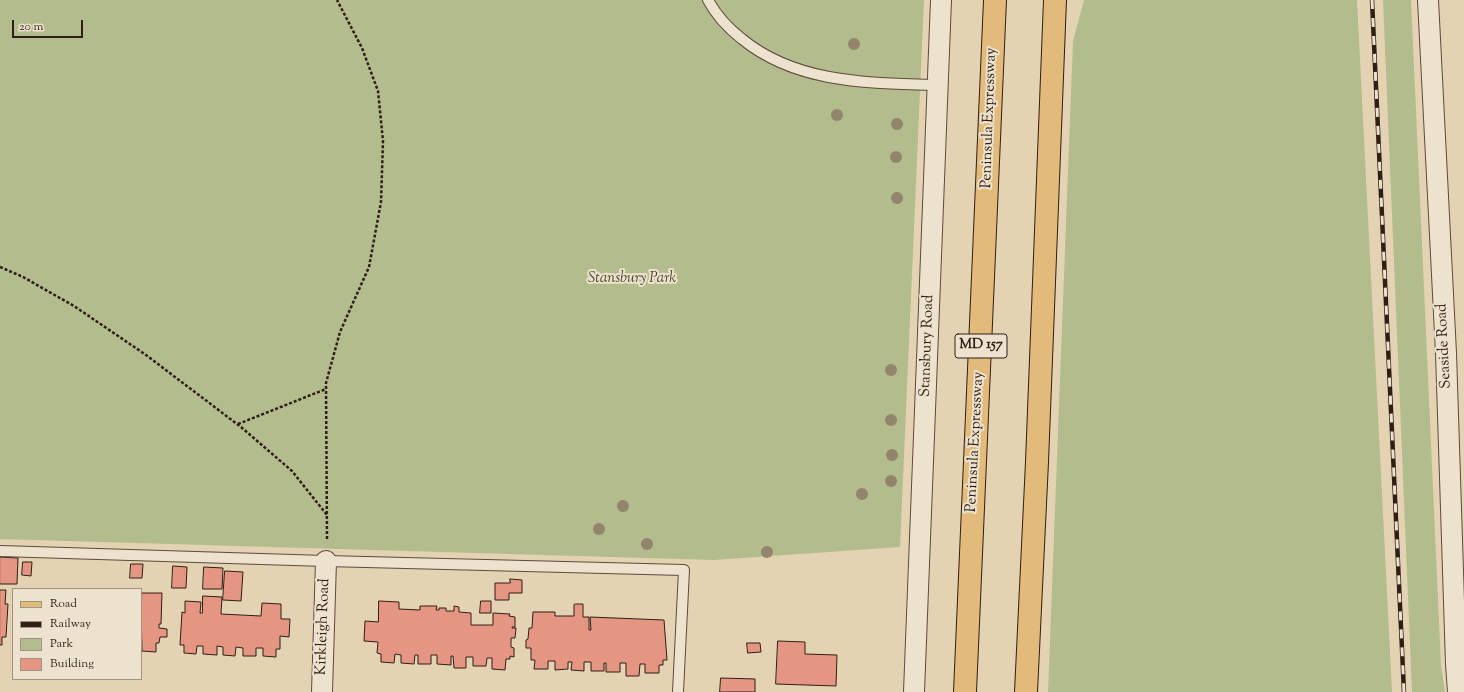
<!DOCTYPE html>
<style>
body{margin:0}
#map{position:relative;width:1464px;height:692px;overflow:hidden;background:#e3d3b2;font-family:"Sorts Mill Goudy",serif}
canvas{display:block}
.legend{position:absolute;left:12px;top:588px;width:130px;height:92px;box-sizing:border-box;background:#ede2cd;border:1px solid #a19383;margin:0;padding:5px 7px;list-style:none;font-size:12px;color:#301d15}
.legend li{display:flex;align-items:center;gap:8px;height:20px}
.legend b{width:20px;border:1px solid #a19383}
.scale{position:absolute;left:12px;top:20px;width:71px;height:18px;box-sizing:border-box;border:2px solid #301d15;border-top:0;padding-left:5px;font-size:12px;line-height:14px;white-space:nowrap;color:#301d15;-webkit-text-stroke:3px #ede2cd;paint-order:stroke}
</style>
<div id="map">
<canvas width="1464" height="692"></canvas>
<ul class="legend">
<li><b style="height:5px;background:#e2ba79"></b>Road</li>
<li><b style="height:5px;background:#301d15"></b>Railway</li>
<li><b style="height:11px;background:#b3bc8c"></b>Park</li>
<li><b style="height:11px;background:#e59682"></b>Building</li>
</ul>
<div class="scale">20 m</div>
</div>
<script>
const ctx = document.querySelector('canvas').getContext('2d');
ctx.lineJoin = 'round';
function paint(path, color) { ctx.fillStyle = color; ctx.fill(path, 'evenodd'); }
function stroke(path, color, width, dash) { ctx.strokeStyle = color; ctx.lineWidth = width; ctx.lineCap = dash ? 'butt' : 'round'; ctx.setLineDash(dash || []); ctx.stroke(path); }
function drawText(font, color, halo, rows, align = 'center') {
  ctx.font = font + ' "Sorts Mill Goudy",serif'; ctx.lineWidth = 4; ctx.setLineDash([]); ctx.textBaseline = 'middle'; ctx.strokeStyle = halo; ctx.fillStyle = color; for (const [text, x, y, turn = 0] of rows) {
    ctx.save(); ctx.translate(x, y); ctx.rotate((+turn || 0) * Math.PI / 180); ctx.textAlign = isNaN(turn) ? turn : align; if (halo) ctx.strokeText(text, 0, 0); ctx.fillText(text, 0, 0); ctx.restore();
  }
}
const green = new Path2D(`
 M0 0H924L900 547 714 560 0 539Z
 M1084 0H1357L1392 692H1048L1073 41Z
 M1383 0H1411L1441 666 1445 692H1412Z`);
const building = new Path2D(`
 M0 557 18 558 17 584H0Z
 M23 562H32L31 576 22 575Z
 M131 564H143L142 578H130Z
 M173 566 187 567 186 588H172Z
 M204 567 223 568 222 589H203Z
 M225 571 243 572 241 601 223 600Z
 M510 579 522 580V593H509V600H495V583H510Z
 M0 590H6L5 604H8L6 637H2V645H0Z
 M142 593H162L161 624H159V628L167 629V637H160L159 643H156V652L142 651 141 611Z
 M203 596 222 597 221 614 261 616 262 603 281 604V619H290L289 637 280 636V649H276V657L263 656V648H256V656H243V648L236 647 235 656 223 655V647L217 646V655L203 654V646H197L196 654 184 653V645H180L182 612 185 613V601L201 602 200 613H202Z
 M379 601 399 602V609L420 610V606H437L436 610H439V608H446V611H454V606L459 607V612L471 613V625H493V613L510 614 509 616 515 617V627H512V628H516L515 638H511V647L514 648V657L510 656V659H506L505 670 492 669V658H487L486 666H473V657H466V668H454L453 656H451V665L437 664V655H431V664H418V655H415L414 664 401 663V655L395 654 394 663 381 662V654L377 653 378 642 364 641 365 621 378 622Z
 M481 601H491V613H480Z
 M575 604H583V617H589V630H591L590 617 664 620 667 660H663V665H659V673H645V664H640L639 676H626V663H620V672H606V663H604V671H591V662H584V671L571 670 572 662H568V669L555 670V661H548V669H534L535 660H531V648H526V640L528 639 529 628H532L533 612H555V616H574V605Z
 M778 641 805 642V654L837 655 836 686 776 684Z
 M747 643H760L761 652 748 653Z
 M721 678 755 679V692H720Z`);
const path = new Path2D(`
 M0 267 23 277 74 306 146 355 241 427 292 471 327 515
 M238 424 326 389
 M327 539 326 383 340 332 369 267 381 202 383 141 378 91 362 48 337 0`);
const lane = new Path2D(`
 M708 0C716 15 729 29 742 39 797 84 870 83 938 85
 M0 551 326 561 684 570 678 692`);
const street = new Path2D(`
 M1428 0 1446 353 1456 664 1458 692
 M322 692 326 561
 M914 692 941 0`);
const primary = new Path2D(`
 M965 692 995 0
 M1026 692 1037 462 1055 0`);
const rail = new Path2D(`
 M1372 0 1404 692`);
const trees = [
 [854,44],
 [837,115],
 [897,124],
 [896,157],
 [897,198],
 [891,370],
 [891,420],
 [892,455],
 [891,481],
 [862,494],
 [623,506],
 [599,529],
 [647,544],
 [767,552]
];
const shields = [
 [981,346,52]
];
const shieldNames = [
 ["MD 157",981,346]
];
const streetNames = [
 ["Peninsula Expressway",990,118,-88],
 ["Stansbury Road",928,346,-88],
 ["Seaside Road",1445,346,-93],
 ["Peninsula Expressway",976,442,-87],
 ["Kirkleigh Road",324,627,-88]
];
const parkNames = [
 ["Stansbury Park",632,279]
];
paint(green, '#b3bc8c');
paint(building, '#e59682');
stroke(building, '#301d15', 1);
stroke(lane, '#5d4a3c', 12);
stroke(street, '#5d4a3c', 22);
stroke(primary, '#301d15', 24);
stroke(path, '#301d15', 2.5, [3, 2]);
stroke(lane, '#ede2cd', 10);
stroke(street, '#ede2cd', 20);
stroke(primary, '#e2ba79', 22);
stroke(rail, '#301d15', 4.5);
stroke(rail, '#ede2cd', 3, [9]);
ctx.fillStyle = '#93856c';
for (const [x, y] of trees) { ctx.beginPath(); ctx.arc(x, y, 6, 0, 2 * Math.PI); ctx.fill(); }
for (const [x, y, w] of shields) { const box = new Path2D(); box.roundRect(x - w / 2, y - 12, w, 24, 3); ctx.fillStyle = '#ede2cd'; ctx.fill(box); stroke(box, '#301d15', 1); }
drawText('bold 14px', '#301d15', null, shieldNames);
drawText('15px', '#301d15', '#ede2cd', streetNames);
drawText('italic 15px', '#514533', '#ede2cd', parkNames);
</script>
